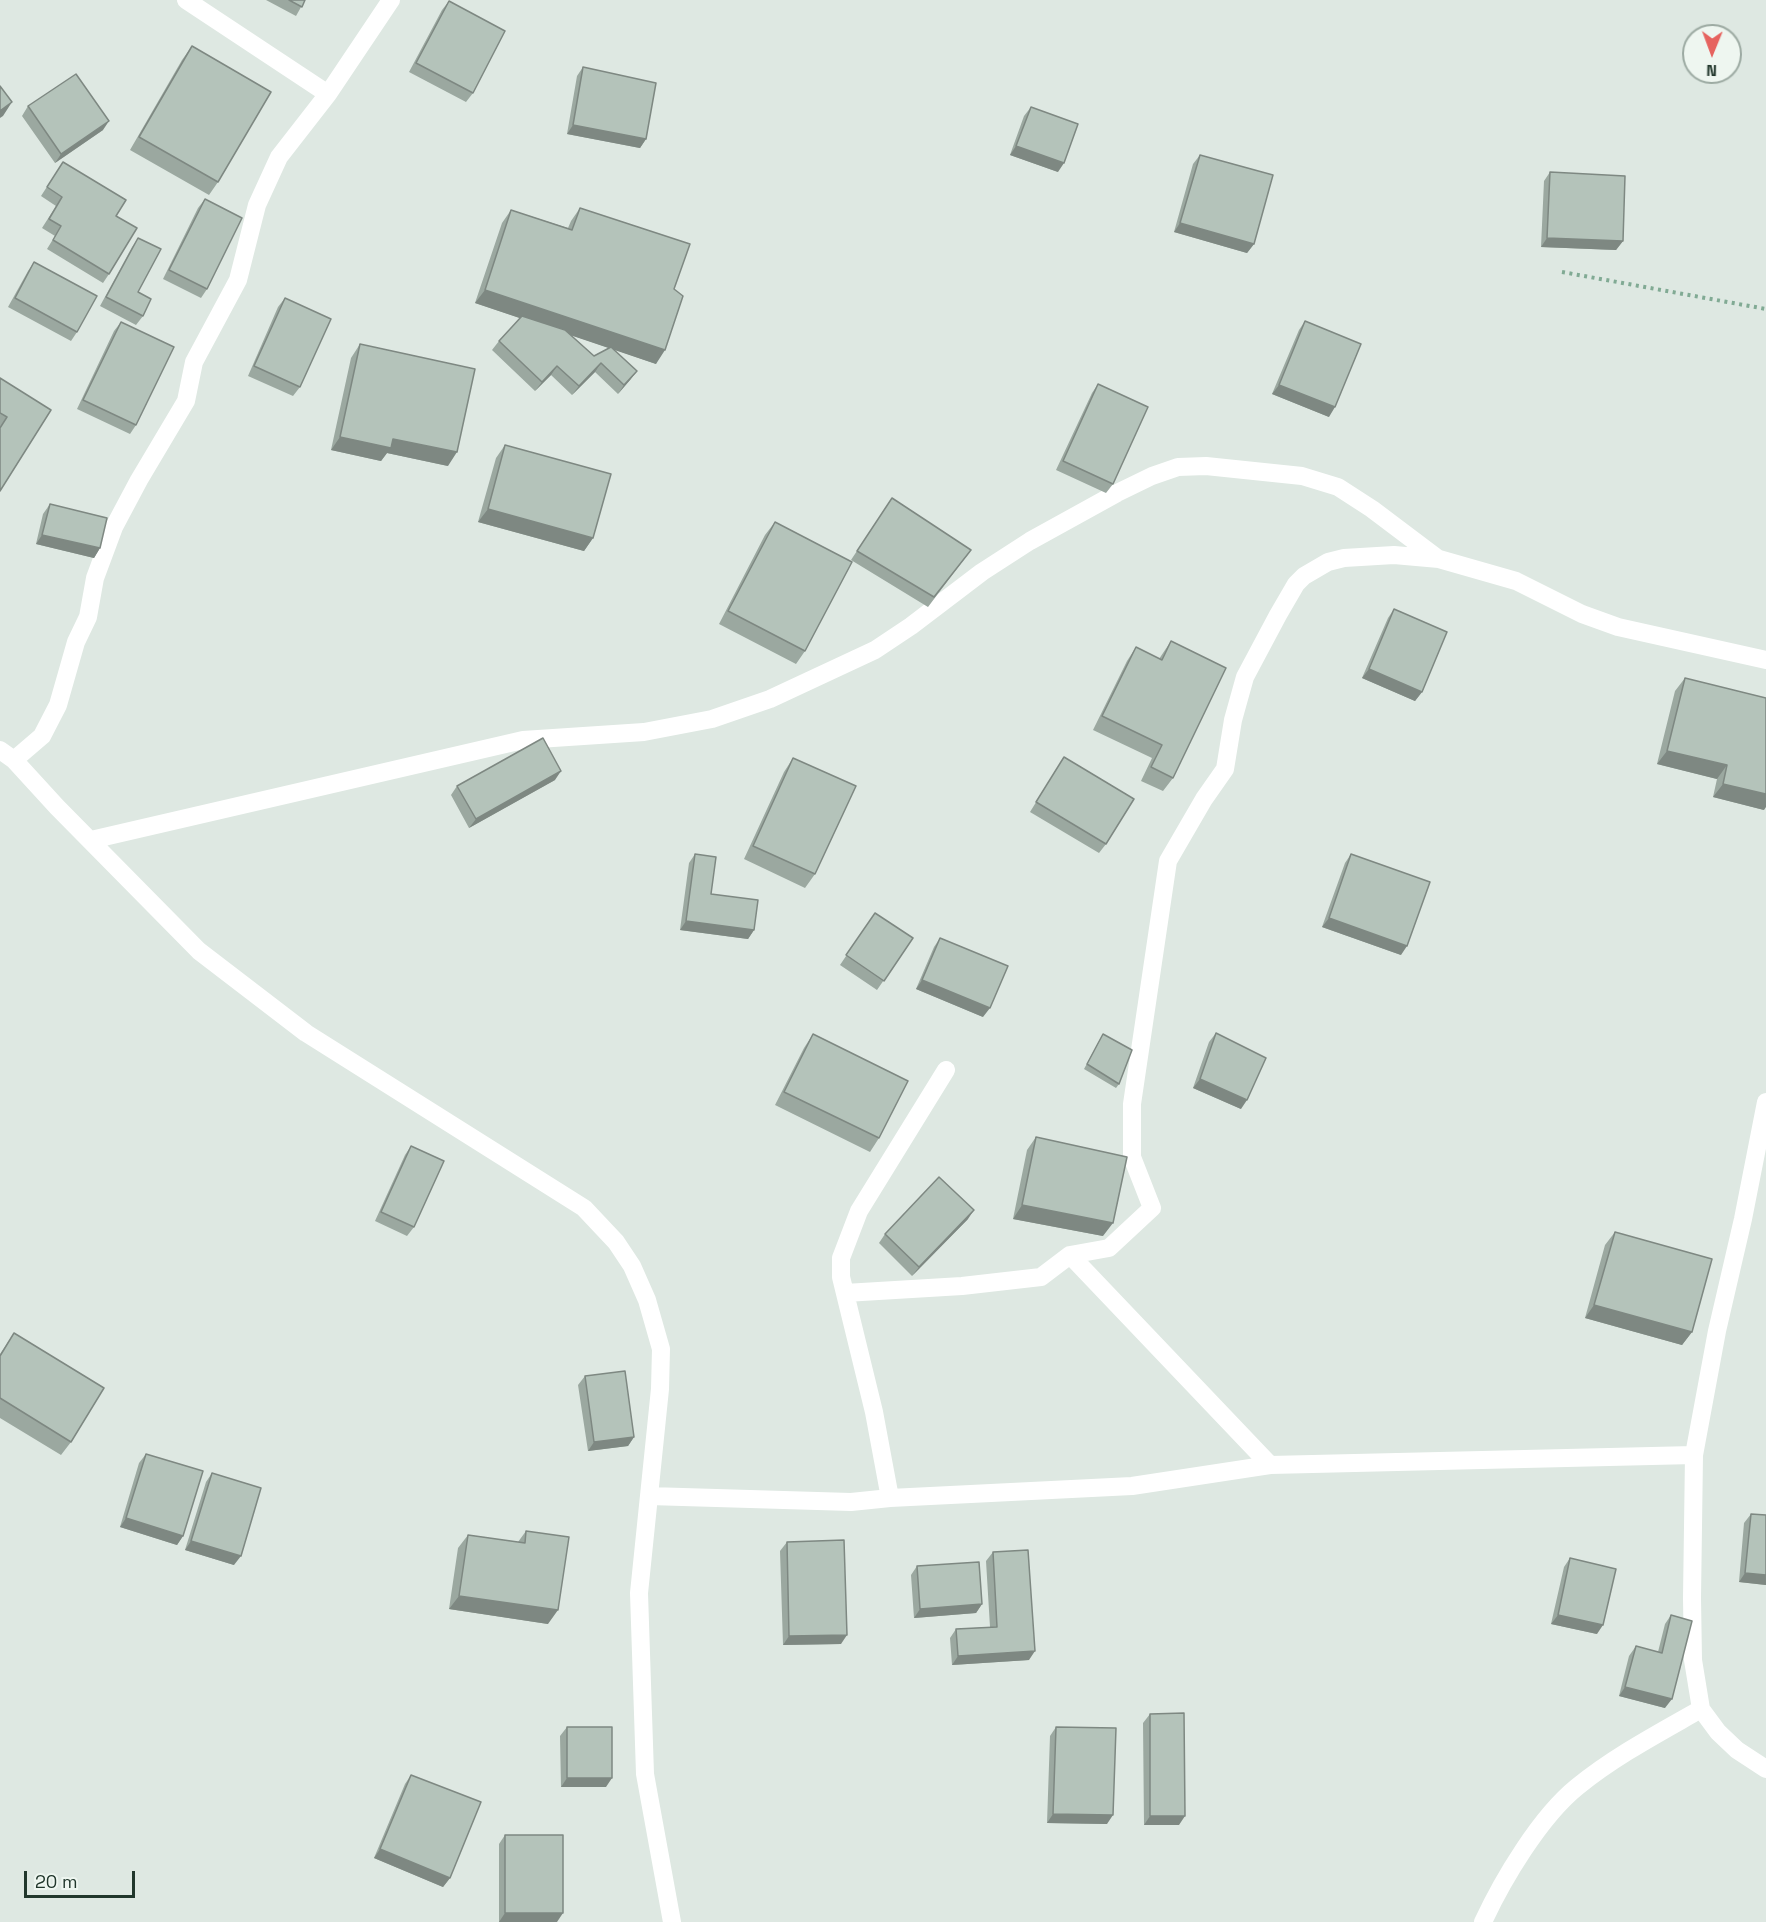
<!DOCTYPE html>
<style>
body{margin:0}
#map{position:relative;width:1766px;height:1922px;overflow:hidden;background:#dee8e2;font-family:"Space Grotesk",sans-serif}
canvas{display:block}
.north{position:absolute;left:1682px;top:24px;width:60px;height:60px;box-sizing:border-box;background:#eef6f0;border:2px solid #9caaa2;border-radius:50%;rotate:181deg;font-size:16px;font-weight:700;line-height:24px;text-align:center;color:#21372c}
.north::after{content:'';display:block;margin:auto;width:21px;height:27px;background:#e6635f;clip-path:polygon(50% 0,100% 100%,50% 72%,0 100%)}
.scale{position:absolute;left:24px;top:1871px;width:111px;height:27px;box-sizing:border-box;border:3px solid #21372c;border-top:0;padding-left:8px;font-size:18px;line-height:21px;white-space:nowrap;color:#21372c;-webkit-text-stroke:4px #eef6f0;paint-order:stroke}
</style>
<div id="map">
<canvas width="1766" height="1922"></canvas>
<div class="north">N</div>
<div class="scale">20 m</div>
</div>
<script>
const ctx = document.querySelector('canvas').getContext('2d');
ctx.lineJoin = 'round';
function stroke(path, color, width, dash) { ctx.strokeStyle = color; ctx.lineWidth = width; ctx.lineCap = dash ? 'butt' : 'round'; ctx.setLineDash(dash || []); ctx.stroke(path); }
function paint(path, color) { ctx.fillStyle = color; ctx.fill(path, 'evenodd'); }
const path = new Path2D(`
 M1562 272 1766 309`);
const street = new Path2D(`
 M186 0 328 94
 M0 750 14 760 57 807 199 951 306 1033 584 1208 616 1242 632 1266 647 1300 661 1349 660 1389 639 1593 645 1774 672 1922
 M14 760 42 736 58 705 76 642 88 617 95 578 114 527 139 480 186 401 194 362 238 280 257 205 279 157 328 94 391 0
 M91 840 523 740 644 732 712 719 770 699 875 650 911 626 982 572 1030 541 1117 493 1152 476 1178 467 1206 466 1302 476 1338 487 1372 509 1437 558
 M1766 1102 1743 1219 1717 1331 1694 1455 1692 1598 1693 1660 1701 1709 1718 1732 1737 1750 1766 1769
 M1070 1255 1270 1465
 M845 1293 962 1286 1041 1277 1070 1255 1109 1248 1152 1208 1132 1157V1104L1168 861 1204 799 1225 769 1233 720 1245 677 1278 615 1296 584 1304 576 1328 562 1344 558 1394 555 1439 559 1516 581 1582 614 1618 627 1766 660
 M649 1496 851 1502 890 1498 1132 1486 1270 1465 1694 1455
 M890 1498 874 1412 841 1277V1258L859 1211 946 1070
 M1483 1922C1503 1879 1540 1817 1577 1787 1615 1756 1659 1733 1701 1709`);
const wall = new Path2D(`
 M266 0H305L296 16Z
 M449 1 473 93 466 102 409 72 442 10Z
 M192 46 218 182 209 195 130 150 182 60Z
 M583 67 646 139 640 148 567 134 577 76Z
 M28 106 103 130 55 163 22 116Z
 M1031 107 1058 172 1010 155 1024 116Z
 M1200 155 1254 244 1247 253 1174 232 1193 164Z
 M63 162 116 216 109 274 103 283 47 249 55 236 42 228 56 206 41 196Z
 M1550 172 1623 241 1616 250 1541 247 1544 181Z
 M205 199 207 289 201 298 163 279 198 208Z
 M580 208 674 289 656 364 613 349 637 371 630 380 618 394 595 372 572 395 551 375 535 391 492 350 499 341 520 318 475 303 502 223 511 210 568 228 571 221ZM571 335 609 348 594 356Z
 M138 238V292L143 316 136 325 100 306 132 247Z
 M34 262 77 332 71 341 8 307 28 271Z
 M285 298 300 387 293 396 248 376 278 307Z
 M1305 321 1329 417 1272 394 1299 330Z
 M121 322 136 425 130 434 77 409 114 331Z
 M360 344 448 466 387 453 381 461 331 450 351 358Z
 M0 378 51 410 0 491Z
 M1098 384 1113 484 1106 493 1056 470 1092 393Z
 M505 445 593 538 584 551 478 522 496 458Z
 M892 498 971 550 928 607 851 560Z
 M50 504 100 548 94 558 36 544 43 514Z
 M775 522 805 651 796 664 719 624 765 535Z
 M1394 609 1422 692 1415 701 1362 678 1388 618Z
 M1171 641 1173 778 1163 791 1141 781 1152 758 1093 730 1127 661 1136 647 1159 659Z
 M1685 678 1764 810 1713 797 1717 779 1657 764 1675 691Z
 M1064 757 1106 844 1099 853 1030 812Z
 M793 758 815 874 805 888 744 859 784 772Z
 M555 780 469 828 451 795 457 786Z
 M695 854 711 894 754 930 748 939 680 930 689 863Z
 M1351 854 1401 955 1322 927 1345 863Z
 M875 913 913 938 877 990 840 965Z
 M940 938 983 1017 916 989 934 947Z
 M1216 1033 1241 1109 1193 1088 1209 1042Z
 M813 1034 879 1138 870 1152 775 1105 804 1048Z
 M1103 1034 1119 1084 1116 1088 1084 1069Z
 M1036 1137 1103 1236 1013 1219 1027 1150Z
 M411 1146 414 1227 407 1236 375 1221 405 1155Z
 M968 1219 912 1276 879 1243 885 1234Z
 M1615 1232 1692 1332 1682 1345 1585 1318 1605 1245Z
 M14 1333 71 1442 61 1455 0 1418V1354Z
 M585 1376 634 1437 628 1446 588 1451 578 1385Z
 M146 1454 183 1536 177 1545 120 1527 139 1463Z
 M212 1473 234 1565 185 1550 206 1482Z
 M1751 1514 1766 1585 1739 1582 1744 1523Z
 M526 1531 548 1624 449 1609 458 1548 468 1535 518 1542Z
 M787 1542 841 1644 783 1645 780 1551Z
 M993 1552 1029 1660 952 1665 950 1638 956 1629 990 1627 986 1561Z
 M1570 1558 1597 1634 1551 1624 1564 1567Z
 M917 1566 982 1604 976 1613 914 1618 911 1575Z
 M1671 1615 1665 1708 1619 1696 1629 1656 1636 1646 1658 1652 1665 1624Z
 M1150 1714 1179 1825H1144L1143 1723Z
 M567 1727 606 1787H561L560 1736Z
 M1056 1727 1107 1824 1047 1823 1050 1736Z
 M411 1775 450 1878 443 1887 374 1858 405 1784Z
 M505 1835 557 1922H499V1844Z`);
const shadedWall = new Path2D(`
 M12 102 3 116 0 118V111Z
 M109 121 103 130 55 163 61 154Z
 M573 125 646 139 640 148 567 134Z
 M1016 146 1064 163 1058 172 1010 155Z
 M1180 223 1254 244 1247 253 1174 232Z
 M1547 238 1623 241 1616 250 1541 247Z
 M485 290 665 350 656 364 475 303Z
 M601 363 595 372 572 395 579 386Z
 M557 366 551 375 535 391 542 382Z
 M637 371 630 380 618 394 624 385Z
 M1279 385 1335 407 1329 417 1272 394Z
 M340 437 393 439 457 452 448 466 387 453 381 461 331 450Z
 M488 509 593 538 584 551 478 522Z
 M42 535 100 548 94 558 36 544Z
 M1369 669 1422 692 1415 701 1362 678Z
 M1667 751 1727 765 1717 779 1657 764Z
 M561 771 555 780 469 828 476 819Z
 M1723 784 1766 794V807L1764 810 1713 797Z
 M1329 918 1407 946 1401 955 1322 927Z
 M686 921 754 930 748 939 680 930Z
 M922 980 990 1008 983 1017 916 989Z
 M1200 1079 1247 1100 1241 1109 1193 1088Z
 M1022 1205 1113 1223 1103 1236 1013 1219Z
 M974 1210 968 1219 912 1276 919 1267Z
 M1594 1305 1692 1332 1682 1345 1585 1318Z
 M634 1437 628 1446 588 1451 594 1442Z
 M126 1518 183 1536 177 1545 120 1527Z
 M191 1541 241 1556 234 1565 185 1550Z
 M1745 1573 1766 1575V1585L1739 1582Z
 M459 1596 558 1610 548 1624 449 1609Z
 M982 1604 976 1613 914 1618 920 1609Z
 M1558 1615 1603 1625 1597 1634 1551 1624Z
 M847 1635 841 1644 783 1645 789 1636Z
 M1035 1651 1029 1660 952 1665 958 1656Z
 M1625 1687 1672 1699 1665 1708 1619 1696Z
 M567 1778H612L606 1787H561Z
 M1053 1814 1113 1815 1107 1824 1047 1823Z
 M1150 1816H1185L1179 1825H1144Z
 M380 1849 450 1878 443 1887 374 1858Z
 M505 1913H563L557 1922H499Z`);
const building = new Path2D(`
 M289 0H305L302 7Z
 M449 1 505 31 473 93 416 63Z
 M192 46 271 92 218 182 139 137Z
 M583 67 656 83 646 139 573 125Z
 M76 74 109 121 61 154 28 106Z
 M0 86 12 102 0 111Z
 M1031 107 1078 124 1064 163 1016 146Z
 M1200 155 1273 175 1254 244 1180 223Z
 M63 162 126 200 116 216 137 228 109 274 53 240 61 226 49 219 62 197 47 187Z
 M1550 172 1625 176 1623 241 1547 238Z
 M205 199 242 218 207 289 169 270Z
 M580 208 690 244 674 289 683 296 665 350 485 290 511 210 572 230Z
 M138 238 161 249 138 292 151 299 143 316 106 297Z
 M34 262 97 296 77 332 15 298Z
 M285 298 331 319 300 387 254 366Z
 M522 316 565 330 594 356 611 347 637 371 624 385 601 363 579 386 557 366 542 382 499 341Z
 M1305 321 1361 344 1335 407 1279 385Z
 M121 322 174 347 136 425 83 400Z
 M360 344 475 369 457 452 393 439 391 448 340 437Z
 M0 378 51 410 0 491V428L7 417 0 413Z
 M1098 384 1148 407 1113 484 1063 461Z
 M505 445 611 474 593 538 488 509Z
 M892 498 971 550 934 597 857 551Z
 M50 504 107 518 100 548 42 535Z
 M775 522 852 562 805 651 728 611Z
 M1394 609 1447 632 1422 692 1369 669Z
 M1171 641 1226 668 1173 778 1151 767 1162 745 1102 716 1136 647 1162 660Z
 M1685 678 1766 698V794L1723 784 1727 765 1667 751Z
 M543 738 561 771 476 819 457 786Z
 M1064 757 1134 799 1106 844 1036 802Z
 M793 758 856 786 815 874 753 846Z
 M695 854 716 857 711 894 758 900 754 930 686 921Z
 M1351 854 1430 882 1407 946 1329 918Z
 M875 913 913 938 884 981 846 955Z
 M940 938 1008 966 990 1008 922 980Z
 M1216 1033 1266 1058 1247 1100 1200 1079Z
 M813 1034 908 1081 879 1138 784 1092Z
 M1103 1034 1132 1050 1119 1084 1087 1064Z
 M1036 1137 1127 1157 1113 1223 1022 1205Z
 M411 1146 444 1161 414 1227 381 1212Z
 M939 1177 974 1210 919 1267 885 1234Z
 M1615 1232 1712 1259 1692 1332 1594 1305Z
 M14 1333 104 1388 71 1442 0 1398V1356Z
 M625 1371 634 1437 594 1442 585 1376Z
 M146 1454 203 1471 183 1536 126 1518Z
 M212 1473 261 1488 241 1556 191 1541Z
 M1751 1514 1766 1515V1575L1745 1573Z
 M526 1531 569 1537 558 1610 459 1596 468 1535 525 1543Z
 M844 1540 847 1635 789 1636 787 1542Z
 M1028 1550 1035 1651 958 1656 956 1629 997 1627 993 1552Z
 M1570 1558 1616 1569 1603 1625 1558 1615Z
 M979 1562 982 1604 920 1609 917 1566Z
 M1671 1615 1692 1621 1672 1699 1625 1687 1636 1646 1662 1653Z
 M1184 1713 1185 1816H1150V1714Z
 M567 1727H612V1778H567Z
 M1056 1727 1116 1728 1113 1815 1053 1814Z
 M411 1775 481 1802 450 1878 380 1849Z
 M505 1835H563V1913H505Z`);
stroke(path, '#81aa94', 4, [3, 4.5]);
stroke(street, '#fff', 18);
paint(wall, '#9ba8a0');
paint(shadedWall, '#7e8882');
paint(building, '#b4c3ba');
stroke(building, '#7e8882', 1.5);
</script>
